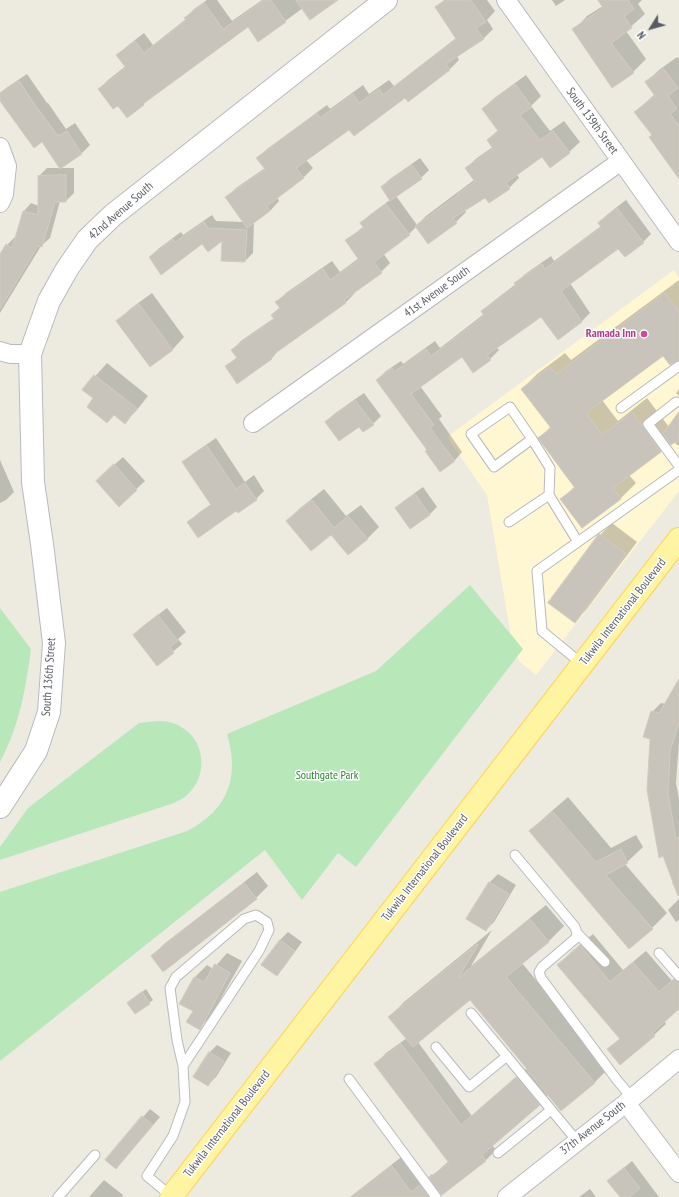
<!DOCTYPE html>
<style>
body{margin:0}
#map{position:relative;width:679px;height:1197px;overflow:hidden;background:#edebdf;font-family:"PT Sans Narrow",sans-serif}
canvas{display:block}
.north{position:absolute;left:631px;top:8px;width:40px;height:40px;-webkit-text-stroke:3px #fff;paint-order:stroke;rotate:233deg;font-size:11px;font-weight:700;line-height:16px;text-align:center;color:#585c62}
.north::after{content:'';display:block;margin:auto;width:14px;height:18px;background:#585c62;clip-path:polygon(50% 0,100% 100%,50% 72%,0 100%)}
</style>
<div id="map">
<canvas width="679" height="1197"></canvas>
<div class="north">N</div>
</div>
<script>
const ctx = document.querySelector('canvas').getContext('2d');
ctx.lineJoin = 'round';
function paint(path, color) { ctx.fillStyle = color; ctx.fill(path, 'evenodd'); }
function stroke(path, color, width, dash) { ctx.strokeStyle = color; ctx.lineWidth = width; ctx.lineCap = dash ? 'butt' : 'round'; ctx.setLineDash(dash || []); ctx.stroke(path); }
function drawText(font, color, halo, rows, align = 'center') {
  ctx.font = font + ' "PT Sans Narrow",sans-serif'; ctx.lineWidth = 3; ctx.setLineDash([]); ctx.textBaseline = 'middle'; ctx.strokeStyle = halo; ctx.fillStyle = color; for (const [text, x, y, turn = 0] of rows) {
    ctx.save(); ctx.translate(x, y); ctx.rotate((+turn || 0) * Math.PI / 180); ctx.textAlign = isNaN(turn) ? turn : align; if (halo) ctx.strokeText(text, 0, 0); ctx.fillText(text, 0, 0); ctx.restore();
  }
}
const commercial = new Path2D(`
 M674 270 679 278V491L536 675 520 662 513 648 487 495 447 437Z`);
const green = new Path2D(`
 M470 585 523 649 356 867 338 853 302 900 265 850 0 1061V892L187 831C228 810 240 777 227 734L376 671Z
 M0 608 31 649C26 688 19 727 0 762Z
 M158 721C166 721 174 722 181 727 204 739 208 772 191 791 186 797 180 800 174 803L0 860V847L28 808 139 723Z`);
const shadow = new Path2D(`
 M207 0H217L232 21 262 0H336L303 8 259 40 248 26 151 96 143 104H118L99 89 108 80 126 66 118 55 126 47 144 33 153 45 186 19 185 18 194 9Z
 M444 0H487L495 11 487 20 493 29 483 39 457 56 459 60 450 69 408 101 405 97 349 129 306 160 313 168 303 178 277 197 279 201 270 211 254 221 253 253 245 261 223 239 203 243 150 257 158 249 181 232 183 235 212 215 216 221 244 222 227 197 236 188 265 168 258 158 267 149 327 105 330 109 363 85 369 94 389 80 394 86 456 38 437 7Z
 M552 0H565L556 6Z
 M599 0H642L638 4 645 14 626 31 646 59 633 72 574 30 587 16 603 6Z
 M677 57 679 59V170L650 137 652 134 635 112 655 94 646 82 659 70Z
 M27 74 47 103H48L66 129 75 123 90 145 82 153 43 141 13 116 12 117 0 100V94L6 88Z
 M526 75 541 96 531 106 550 131 564 121 580 142 569 152 542 155 517 174 519 178 509 188 486 196 465 210 466 212 456 222 416 227 409 234 383 253 390 263 381 272 354 292 355 293 346 302 280 349 272 358 237 382 227 367 237 357 232 350 241 341 274 318 272 315 280 307 277 302 286 293 332 261 340 272 359 258 347 240 364 226 362 223 371 214 391 199 382 187 390 179 420 158 429 170 421 178 396 196 417 225 426 216 474 180 466 168 477 158 493 147 488 140 498 130 483 109 493 99Z
 M47 168H74V193L66 201H60L50 238 41 246 0 313V256L7 245 15 237 16 238 23 212 31 203 39 206V176Z
 M626 200 651 234 643 242 618 247 570 283 590 313 582 321 558 339 541 316 497 348 499 350 490 359 462 356 420 386 442 416 439 419 462 452 454 461 428 450 377 380 386 371 401 361 403 364 435 341 440 348 484 314 482 312 491 303 516 284V283L524 275 551 256 554 261 601 226 599 223 608 214Z
 M679 280V360L663 355 602 400 618 421 647 398 669 427 679 413V446L673 442H670L661 451 629 475 636 483 621 498 583 526 562 499 575 486 540 438 551 426 522 389 537 374 565 353 571 360Z
 M152 293 184 337 173 349 150 365 118 321 130 309Z
 M107 363 148 396 136 411 124 423 84 389Z
 M679 389V396L676 393Z
 M364 393 381 416 373 424 359 425 326 422 334 414Z
 M216 438 245 482 254 475 264 491 256 499 238 512 236 510 189 522 197 514 211 504 183 463 191 455Z
 M123 457 145 481 119 505 105 473Z
 M0 460 14 492 6 500 0 503Z
 M423 487 437 507 429 515 397 508 405 500Z
 M324 489 346 516 361 505 379 527 367 539 331 534 288 521 299 509Z
 M612 523 637 542 586 610 574 622 600 535Z
 M167 608 186 632 178 639 182 644 157 665 134 635 142 627Z
 M679 681V741L676 783 679 799V894L672 883 674 882 652 712 661 703 666 704Z
 M568 797 611 848 636 835 643 847 625 864 667 913 652 928 531 831 546 816Z
 M257 872 268 886 256 898 163 971 152 956 164 944Z
 M498 874 516 885 494 922 486 930 468 919 490 882Z
 M679 899V920L676 922 668 910Z
 M546 905 564 926 549 941 522 963 609 1068 594 1083 548 1095 492 1145 496 1150 486 1160 437 1197H350L404 1155 424 1181 432 1174 433 1175 449 1161 376 1064 386 1053 407 1038 389 1017 404 1002 492 930 471 966ZM470 999 527 1068 472 1116 418 1042Z
 M288 932 302 942 284 967 276 975 263 965 280 940Z
 M593 934 623 970 646 951 672 981 679 974V1008L664 1021 666 1024 654 1035 609 1049 620 1038 559 965 570 953Z
 M227 953 242 961 211 1016 199 1028 194 1011 180 1003 195 977 207 965 213 969Z
 M146 989 153 1000 149 1003H128Z
 M217 1045 231 1053 216 1077 208 1085 209 1053Z
 M150 1109 160 1117 116 1168 143 1117Z
 M632 1161 659 1197H621L608 1181Z
 M104 1180 123 1195 122 1197H89Z
 M590 1189 596 1197H579Z`);
const building = new Path2D(`
 M264 0H271L286 22 258 42 248 27 143 104 144 105 127 118 118 106 113 109 98 89 126 68 116 55 135 41 144 53 186 20 184 18 204 3 223 29Z
 M296 0H338L310 20Z
 M446 0H471L486 22 476 28 484 39 446 64 450 70 408 102 405 98 354 136 349 130 296 168 304 178 267 206 270 211 247 228 225 197 265 169 256 158 317 113 320 118 353 94 359 103 379 89 383 95 456 39 435 7Z
 M598 0H628L634 9 624 16 632 28 611 43 634 73 612 88 572 29 603 8Z
 M664 69 678 88 668 96 677 109 670 114 679 126V179L649 137 652 135 634 112 655 96 645 82Z
 M19 81 39 111V110L58 136 67 131 82 154 60 169 42 142 34 148 0 101V93Z
 M515 84 532 107 520 115 540 140 553 131 570 153 550 168 542 157 506 183 510 189 489 203 485 198 453 218 457 223 428 244 415 226 458 195 457 194 475 182 465 168 493 149 487 140 498 131 482 109Z
 M412 165 422 179 390 201 381 187Z
 M66 175V202H55L42 247 38 246 0 309V254L6 244 12 248 23 211 38 215V176Z
 M386 204 410 235 374 262 382 273 344 300 346 303 270 357 272 359 237 384 225 366 237 358 231 350 274 319 271 315 280 308 275 302 323 269 330 280 359 260 345 240 364 228 360 223Z
 M617 208 644 243 625 257 618 249 561 291 582 322 558 340 541 317 487 355 491 360 473 373 462 357 411 394 434 425 430 428 455 461 440 472 425 451 427 450 376 380 392 368 394 372 426 349 431 356 484 316 481 311 516 286 514 283 542 264 545 269 601 227 598 223Z
 M204 222 208 228 247 230 245 262 221 261 222 241 208 252 202 244 161 275 149 257 173 239 175 242Z
 M665 293 679 312V360L670 365 663 356 586 413 602 435 632 412 661 452 613 488 621 499 582 528 560 499 575 488 538 438 551 428 521 389 550 367 556 374Z
 M139 304 173 350 150 367 116 321Z
 M94 375 137 408 125 424 114 415 107 423 87 407 93 398 82 390Z
 M355 400 374 425 363 432 359 427 339 441 325 422Z
 M679 412V439L671 445 663 434Z
 M207 446 236 489 245 483 257 500 238 513 236 511 198 538 187 522 211 505 182 462Z
 M114 464 137 490 119 507 96 481Z
 M415 494 430 515 410 529 395 508Z
 M312 500 334 528 348 516 368 539 348 555 331 535 311 551 286 521Z
 M599 534 626 554 575 623 548 603Z
 M158 615 178 641 170 647 174 653 157 666 133 635Z
 M679 679V723L670 751 668 793 676 839 679 837V895L678 896 663 856 659 858 647 790 650 739 643 737 651 711 659 713Z
 M553 812 596 862 621 849 628 863 606 875 653 929 629 949 529 831Z
 M489 882 509 894 486 931 466 919Z
 M244 883 257 899 163 972 151 956Z
 M530 919 549 942 506 977 595 1083 561 1111 526 1069H527L470 1000 413 1047 388 1017 477 944 478 945 458 978Z
 M280 940 295 951 277 976 261 965Z
 M581 946 610 982 633 962 659 992 674 979 679 982V1009L652 1033 655 1036 620 1065 607 1049 620 1039 557 965Z
 M215 964 230 973 200 1030 186 1022 193 1011 179 1004 194 977 204 982Z
 M142 992 150 1004 135 1014 127 1003Z
 M401 1044 461 1125 516 1077 540 1105 482 1155 486 1161 442 1195 429 1178 449 1163 374 1064Z
 M209 1052 224 1061 208 1086 193 1077Z
 M142 1116 153 1125 116 1169 105 1160Z
 M392 1166 411 1192 420 1185 429 1197H352Z
 M624 1168 640 1188 630 1197H620L607 1181Z`);
const service = new Path2D(`
 M676 402 648 424 679 466
 M621 408 679 366
 M532 439 494 467 471 434 510 407 532 439 550 468 549 495 578 542
 M509 522 549 495
 M582 664 542 631 537 571 679 470
 M515 855 575 927 577 933 576 938 542 967 539 972 541 978 617 1080 632 1098
 M577 933 605 962
 M659 953 679 976
 M471 1013 577 1141
 M436 1047 469 1087 507 1056
 M349 1079 436 1197
 M498 1153 551 1110
 M171 1196 147 1176 173 1136 185 1102 183 1066 259 951 269 930 267 922 256 915 244 919 176 977 170 988 177 1040 183 1066
 M58 1197 95 1155`);
const minor = new Path2D(`
 M506 0 679 242
 M0 147 7 166 4 194 0 203
 M0 351 10 354H30
 M253 423 621 161
 M626 1103 679 1173
 M507 1197 626 1103 679 1059`);
const tertiary = new Path2D(`
 M0 807 36 751 49 712 54 643 42 544 33 482 30 354 49 301 67 269 87 240 113 215 386 0`);
const primary = new Path2D(`
 M171 1197 679 539`);
const markers = [
 [644,334,4,"#d1479c"]
];
const streetNames = [
 ["South 139th Street",592,121,54],
 ["42nd Avenue South",121,211,-41],
 ["41st Avenue South",437,292,-36],
 ["Tukwila International Boulevard",623,612,-52],
 ["South 136th Street",49,677,-86],
 ["Tukwila International Boulevard",425,868,-52],
 ["Tukwila International Boulevard",227,1124,-52],
 ["37th Avenue South",593,1128,-38]
];
const hotelNames = [
 ["Ramada Inn",636,334]
];
const parkNames = [
 ["Southgate Park",327,776]
];
paint(commercial, '#fff6d2');
paint(green, '#b8e8ba');
paint(shadow, '#0003');
paint(building, '#c8c4bc');
stroke(building, '#d2ccbd', 1);
stroke(service, '#b7bac0', 11);
stroke(minor, '#b7bac0', 20);
stroke(tertiary, '#b7bac0', 24);
stroke(primary, '#ffd246', 24);
stroke(service, '#fff', 9);
stroke(minor, '#fff', 18);
stroke(tertiary, '#fff', 22);
stroke(primary, '#fff4a2', 22);
for (const [x, y, r, color] of markers) { const dot = new Path2D(); dot.arc(x, y, r, 0, 2 * Math.PI); ctx.fillStyle = color; ctx.fill(dot); stroke(dot, '#fff', 1.5); }
drawText('12px', '#585c62', '#fff', streetNames);
drawText('bold 12px', '#b23c85', '#fff', hotelNames, 'right');
drawText('12px', '#2c8633', '#fff', parkNames);
</script>
